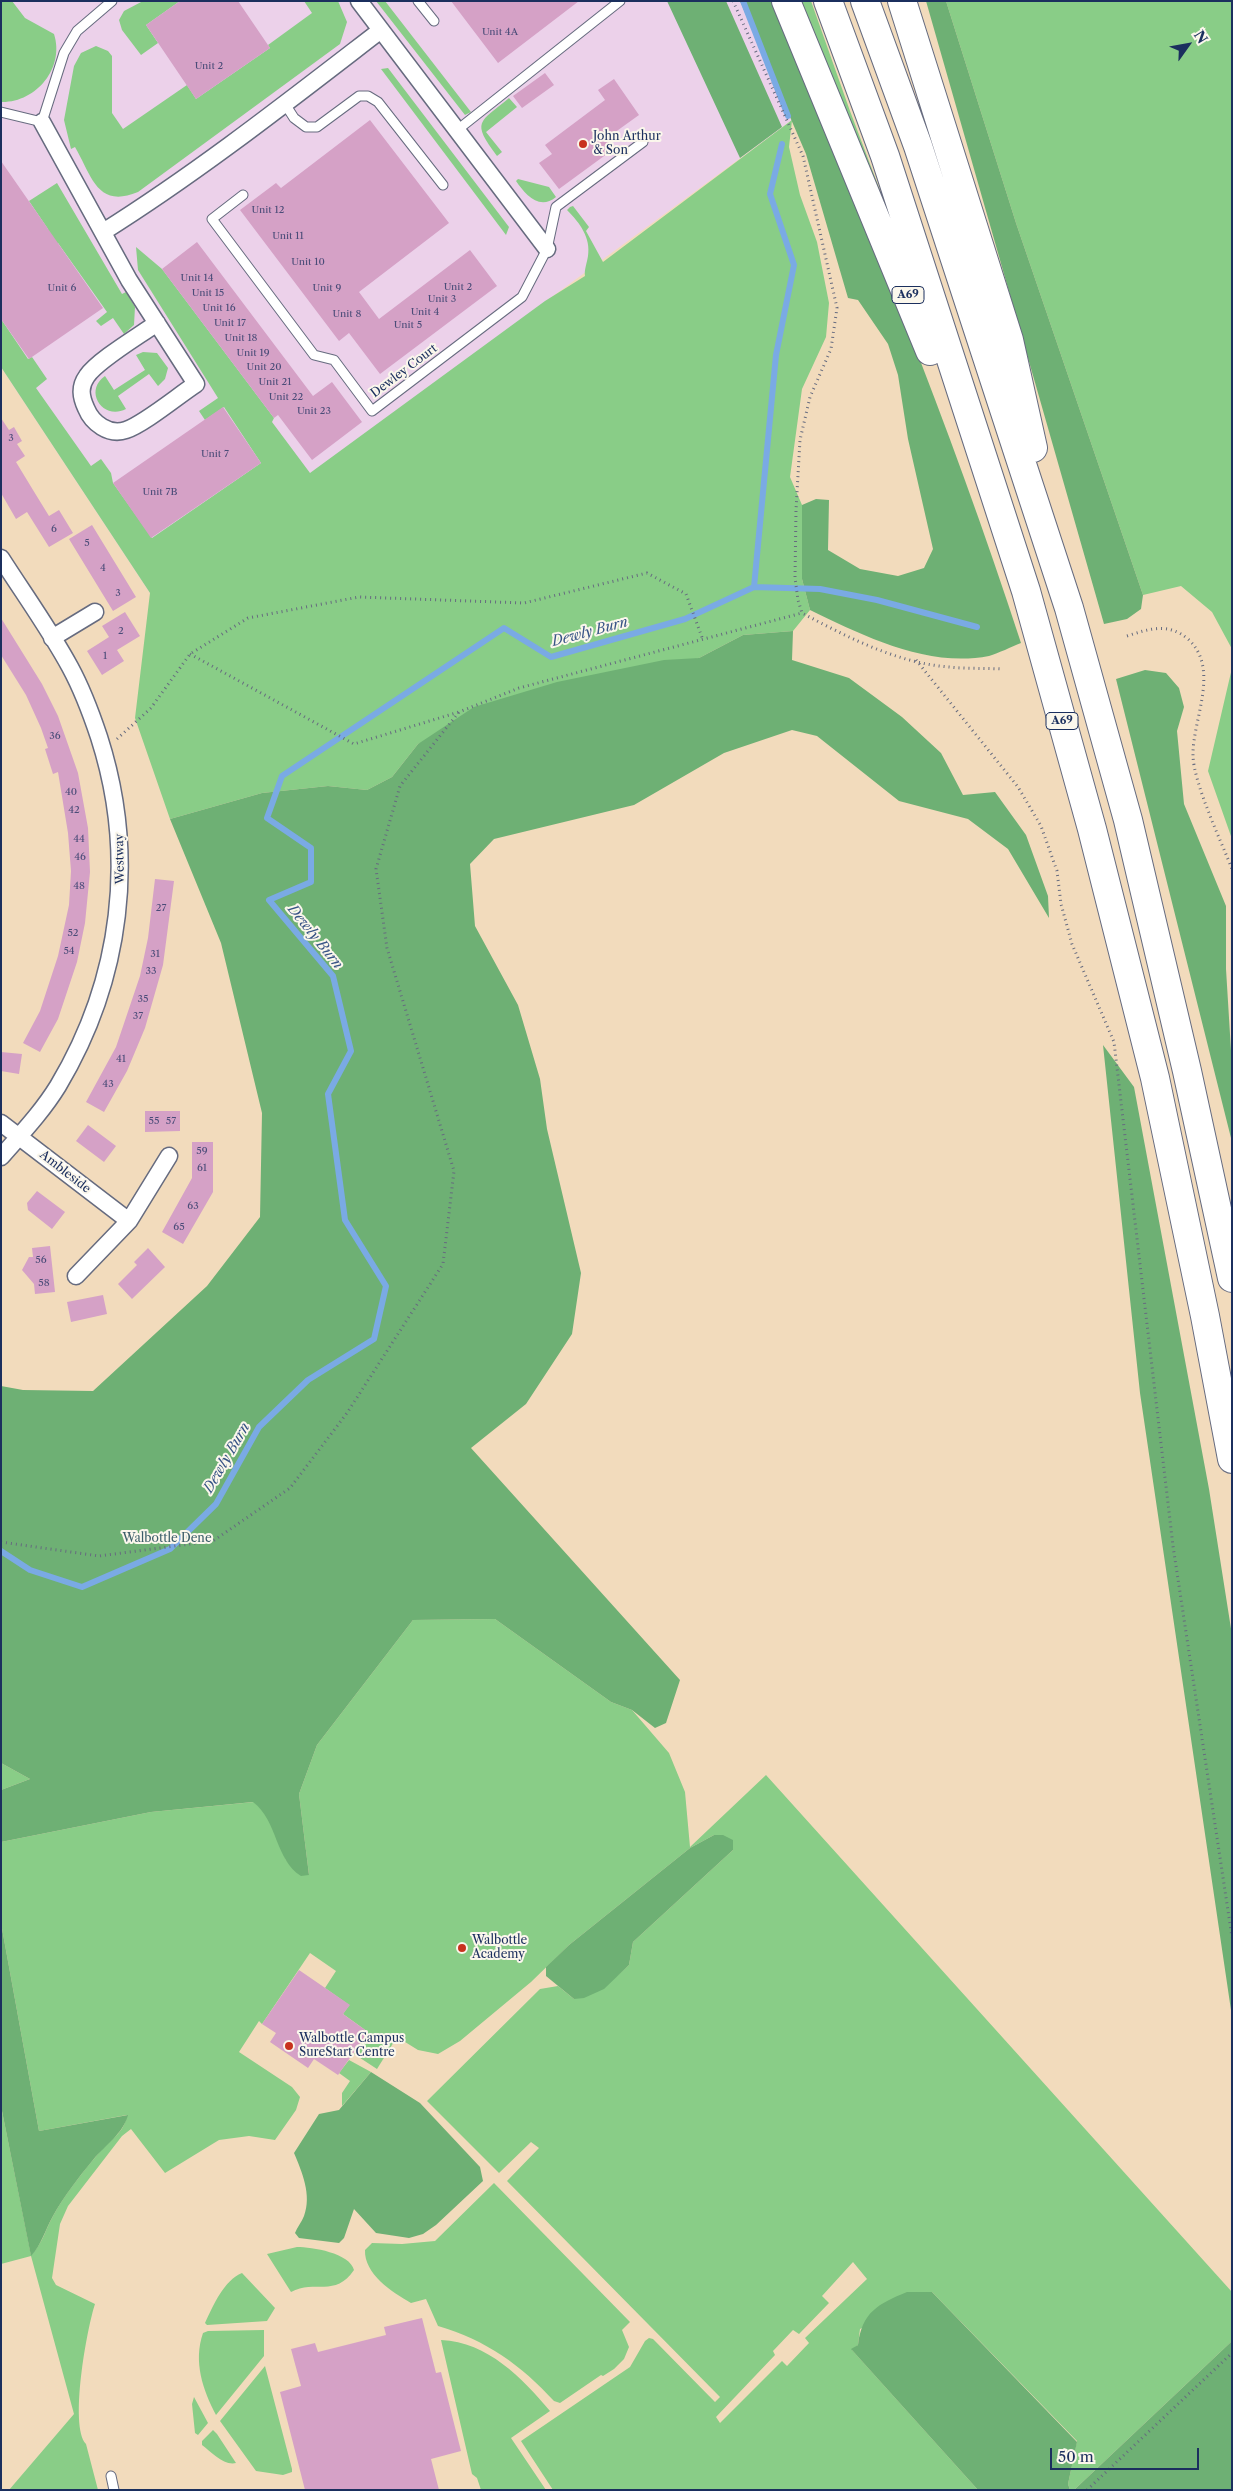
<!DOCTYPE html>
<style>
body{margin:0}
#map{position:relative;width:1233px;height:2491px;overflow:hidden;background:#f2dbbc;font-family:"Libre Caslon Text",serif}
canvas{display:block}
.frame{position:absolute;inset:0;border:2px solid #1b2f5e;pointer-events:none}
.north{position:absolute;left:1163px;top:20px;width:50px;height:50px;-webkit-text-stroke:4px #fbf7ec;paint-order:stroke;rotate:58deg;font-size:14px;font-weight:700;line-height:20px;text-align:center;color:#1b2f5e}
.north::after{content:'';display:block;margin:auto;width:18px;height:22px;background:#1b2f5e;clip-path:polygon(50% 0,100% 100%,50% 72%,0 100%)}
.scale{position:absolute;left:1050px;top:2448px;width:149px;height:22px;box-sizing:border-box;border:2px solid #1b2f5e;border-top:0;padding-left:6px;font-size:15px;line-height:18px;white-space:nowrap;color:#1b2f5e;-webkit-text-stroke:4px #fbf7ec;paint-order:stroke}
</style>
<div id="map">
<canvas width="1233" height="2491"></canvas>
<div class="frame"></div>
<div class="north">N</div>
<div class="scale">50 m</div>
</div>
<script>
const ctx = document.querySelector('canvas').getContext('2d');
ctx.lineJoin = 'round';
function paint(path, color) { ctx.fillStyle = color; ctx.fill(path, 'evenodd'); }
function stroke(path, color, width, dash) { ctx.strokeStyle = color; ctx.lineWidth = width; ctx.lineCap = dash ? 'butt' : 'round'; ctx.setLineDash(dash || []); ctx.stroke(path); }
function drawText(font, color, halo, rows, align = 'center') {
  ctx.font = font + ' "Libre Caslon Text",serif'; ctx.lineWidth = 4; ctx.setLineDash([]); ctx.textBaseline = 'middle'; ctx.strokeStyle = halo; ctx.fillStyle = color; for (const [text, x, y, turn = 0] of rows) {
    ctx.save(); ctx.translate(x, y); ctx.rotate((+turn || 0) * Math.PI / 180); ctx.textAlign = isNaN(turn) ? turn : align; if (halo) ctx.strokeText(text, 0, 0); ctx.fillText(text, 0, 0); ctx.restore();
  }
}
const built = new Path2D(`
 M1 1H740L792 120 150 593 1 367Z`);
const green = new Path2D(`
 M1 1H12L25 18 54 34C65 68 36 103 1 102Z
 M143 1H180L146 25 158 43 141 55 122 30 119 20 124 11Z
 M304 1H338L347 22 340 44 138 192C97 209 92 176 75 147L71 149 64 120 74 66 81 53 96 46 108 51 112 56V113L123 129 187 85 196 99 270 48 268 45 312 13Z
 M376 1H385L471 112 465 115Z
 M796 1H811L850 111 895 230Z
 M946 1H1232V649L1212 612 1181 586 1143 595 1016 223Z
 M388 68 509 227 506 235 381 69Z
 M509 98 517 107 486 132 502 152 497 156C471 121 479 123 509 98Z
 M792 120 789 147 800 195 817 242 829 303 826 337 802 389 790 477 802 505V579L810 610 793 631 743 635 699 658 418 744 392 777 367 790 328 786 262 793 170 819 135 718 150 593 1 367V319L28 359 32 357 47 379 36 388 91 466 101 459 111 473 113 483 152 538 261 463 224 407 205 420 199 411 218 398 138 270 136 247 162 269 274 418 272 422 310 473 545 301 585 276C584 270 587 263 588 256 591 238 580 223 567 210L570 207 573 206 589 227 586 231 603 262Z
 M518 179 549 187 556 197C539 211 525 194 516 181Z
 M57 183 122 294 126 292 135 307 134 325 124 334 113 318 101 326 96 321 107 312 58 243 1 281 48 229 29 201Z
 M143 352 157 353 168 368 165 379 158 386 149 374 118 396 126 409C103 421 83 391 105 376L114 390 145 370 136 355Z
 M1232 668V839L1208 771Z
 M495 1619 611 1702 632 1710 669 1753 685 1792 690 1847 766 1775 1232 2292V2341L1074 2490H1070L1068 2484 1077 2441 932 2292 860 2329 858 2345 852 2350 978 2490H553L521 2441 630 2367 645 2341 649 2338 653 2339 715 2402 720 2397 507 2181 539 2148 531 2142 499 2173 427 2101 540 1989 558 1986 574 1999 618 1975 629 1965 633 1942 733 1850 714 1835 690 1848 569 1945 531 1982 460 2041 438 2054 418 2050 397 2037 377 2069 354 2054 368 2032 343 2014 349 2005 325 1988 336 1971 310 1953 262 2024 259 2021 239 2052 292 2087 300 2097 296 2110 275 2140 249 2136 219 2140 165 2173 131 2129 122 2136 68 2206 60 2224 52 2278 56 2285 95 2304C87 2328 69 2426 86 2444L98 2490H9L74 2414 31 2256 1 2264V2106L31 2255C43 2243 45 2230 53 2216 65 2194 82 2173 98 2154 110 2139 124 2134 127 2115L39 2131 1 1923V1842L151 1812 254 1802 262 1809 270 1821 286 1860 309 1875 299 1794 317 1745 413 1620ZM853 2262 867 2279 805 2338 809 2343 787 2366 782 2361 720 2423 716 2417 775 2355 773 2351 793 2330 799 2334 829 2303 822 2296Z
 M1 1763 30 1779 1 1790Z
 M349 2060 371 2072 342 2106V2093L350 2081 339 2073Z
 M494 2183 630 2322 622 2330 629 2347 624 2359 614 2369 603 2376 601 2375 560 2403 554 2401C521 2365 486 2340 438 2326L426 2299 411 2303C392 2292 364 2274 365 2250L372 2243 402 2244 435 2241Z
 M297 2247C312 2247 350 2253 354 2270 335 2298 315 2279 291 2292L267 2254Z
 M242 2273 275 2308 267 2321 207 2325 205 2323C213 2306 224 2280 242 2273Z
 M264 2330V2356L216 2415C203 2390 193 2362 203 2333L208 2331Z
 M441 2340C488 2342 522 2378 550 2411L511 2438 546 2490H481L477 2478 472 2474Z
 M265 2366 292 2469V2472L283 2475 256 2471 220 2421Z
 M194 2397 208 2423 198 2435 195 2433 192 2404Z
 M213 2430 217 2434 236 2463C224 2466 211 2452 202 2445V2441Z`);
const forest = new Path2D(`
 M667 1H726L782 127 740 158Z
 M740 1H772C863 212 950 424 1021 643 1011 647 999 653 989 656 927 668 864 636 810 610L802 579V505L816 499 829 500 828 550 860 569 898 576 924 568 933 549 908 439 898 375 888 344 858 300 848 298 806 154Z
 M926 1H946L1016 223 1143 595 1141 609 1127 619 1104 624Z
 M793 631 792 660 849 678 902 717 941 753 963 795 995 792 1026 835 1048 896 1049 918 1008 849 968 819 899 801 817 736 792 730 724 753 634 805 494 839 470 864 475 926 518 1005 540 1079 547 1129 581 1273 572 1334 526 1404 471 1448 680 1680 666 1723 655 1728 632 1710 611 1702 495 1619 413 1620 317 1745 299 1794 309 1875 301 1876C275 1860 278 1821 253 1802L151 1812 1 1842V1790L30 1779 1 1763V1386L23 1390 93 1391 207 1286 260 1217 262 1113 221 943 170 819 262 793 328 786 367 790 392 777 418 744 474 707 557 682 664 660 699 658 743 635Z
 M1145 670 1166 673 1179 688 1184 707 1177 731 1184 804 1226 906V969L1232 1067V1142L1116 679Z
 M1103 1045 1134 1087 1209 1489 1232 1635V2017L1140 1393Z
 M714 1835H723L733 1840V1850L633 1942 629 1965 604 1989 584 1998 574 1999 546 1976V1967L569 1945 690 1848Z
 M1 1923 39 2131 128 2115C123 2134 106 2144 93 2160 79 2177 64 2196 53 2216 45 2230 42 2244 31 2256L1 2106Z
 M371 2072 420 2103 480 2167 483 2181 436 2225 423 2234 409 2238 376 2233 354 2209 344 2238 339 2243 299 2238 295 2233C297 2227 302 2222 304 2216 312 2195 302 2172 294 2153L319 2114 339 2110Z
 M907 2292H932L1077 2442 1068 2484 1070 2490H978L851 2349 858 2345C862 2312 878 2304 907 2292Z
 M1232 2341V2490H1074Z`);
const stream = new Path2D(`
 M743 1 788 116
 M754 587 776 355 794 265 770 194 782 144
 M1 1551 30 1570 82 1587 170 1549 216 1504 259 1427 308 1380 374 1339 386 1286 345 1220 328 1094 351 1051 333 976 269 900 311 882V848L267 818 282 776 504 628 551 657 685 619 754 587 820 589 877 600 977 627`);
const building = new Path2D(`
 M180 1H238L270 48 196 99 146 25Z
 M451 1H579L498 63Z
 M545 73 554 85 522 108 513 96Z
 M614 79 639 115 607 138 615 148 559 189 539 163 552 154 545 145 605 100 598 90Z
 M370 120 449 223 359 292 379 319 470 250 497 286 380 374 349 333 339 341 240 210 276 183 281 188Z
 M1 161 103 308 29 359 1 319Z
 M197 242 313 396 332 382 362 422 312 460 278 415 274 418 162 269Z
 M223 407 261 463 151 538 113 483Z
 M1 418 9 430 14 427 22 441 17 444 25 456 16 462 33 490 49 516 59 510 73 533 49 547 27 512 16 519 1 493Z
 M92 525 136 597 113 611 69 539Z
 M125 612 140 636 117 650 124 661 102 675 87 651 109 637 102 626Z
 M1 618 42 684 58 716 78 773 88 828 90 872 85 923 77 962 58 1019 40 1052 23 1043 40 1011 58 956 69 905 71 871 68 833 58 772 53 774 45 749 48 748 41 728 26 695 1 655Z
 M155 879 174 881 163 965 145 1028 127 1071 104 1112 86 1102 116 1047 140 976 148 938Z
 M1 1052 22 1054 19 1074 1 1071Z
 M145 1111H180V1131L145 1132Z
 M88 1125 116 1146 104 1162 76 1141Z
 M192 1142H213V1192L183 1244 162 1232 192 1178Z
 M37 1191 65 1212 52 1229 28 1210 27 1203Z
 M50 1246 55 1292 35 1294 34 1284 22 1270 29 1257H33L32 1248Z
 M148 1248 165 1267 132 1299 118 1284 137 1265 134 1262Z
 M103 1295 107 1314 71 1322 67 1302Z
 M299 1970 350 2005 343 2014 368 2032 338 2075 314 2059 308 2068 270 2042 276 2033 262 2024Z
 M422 2318 436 2373 441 2372 461 2451 431 2459 439 2490H305L280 2392 301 2386 291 2349 315 2343 318 2352 386 2335 384 2327Z`);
const path = new Path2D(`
 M733 1 803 156 837 308 831 349 810 397 800 440 796 510 795 578 798 600 802 613C847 637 897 663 949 667 966 669 984 668 1002 669
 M1127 636C1149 629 1168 622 1188 639 1221 669 1192 720 1193 756 1194 784 1221 841 1232 869
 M190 654 354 744 459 712
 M916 660 1018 787 1041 826 1057 871 1061 904 1072 944 1114 1042 1173 1546 1232 1937
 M117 739 151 708 190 654 248 618 359 597 524 603 647 573 686 594 703 640
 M1 1542 99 1556 213 1541 290 1488 347 1413 443 1264 454 1171 387 948 376 869 400 786 459 712 519 688 802 613
 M1087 2490 1232 2353`);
const lane = new Path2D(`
 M418 1 434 21
 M285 104 294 118 306 127H317L359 96H368L378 102 443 185
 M1 112 42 122 64 53 77 31 112 1
 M456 131 620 1
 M243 195 212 219 314 355 334 360 372 411 522 297 547 249 556 207 643 142
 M111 2476 114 2490`);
const street = new Path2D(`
 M359 1 547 249
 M42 122 129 280 196 384C179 395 144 424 126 430 109 436 92 423 86 408 81 397 79 387 87 376 98 360 139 336 157 323
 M103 232C200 171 290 100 381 30
 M1 558C24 594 50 630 70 667 82 689 91 713 99 737 137 855 122 979 58 1086 42 1112 21 1134 1 1157
 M52 638 95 612
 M1 1123 129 1221
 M76 1276 129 1221 169 1156`);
const highway = new Path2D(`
 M786 1 930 351
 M828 1 885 156 1026 591 1092 829 1155 1078 1205 1316 1232 1459
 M865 1 918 146 1069 608 1128 820 1187 1071 1232 1278
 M902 1 1009 340 1033 448`);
const markers = [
 [583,144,5,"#c8321e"],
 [462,1948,5,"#c8321e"],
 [289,2046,5,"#c8321e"]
];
const numberNames = [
 ["Unit 4A",500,32],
 ["Unit 2",209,66],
 ["Unit 12",268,210],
 ["Unit 11",288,236],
 ["Unit 10",308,262],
 ["Unit 14",197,278],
 ["Unit 2",458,287],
 ["Unit 6",62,288],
 ["Unit 9",327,288],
 ["Unit 15",208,293],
 ["Unit 3",442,299],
 ["Unit 16",219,308],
 ["Unit 4",425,312],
 ["Unit 8",347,314],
 ["Unit 17",230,323],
 ["Unit 5",408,325],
 ["Unit 18",241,338],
 ["Unit 19",253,353],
 ["Unit 20",264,367],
 ["Unit 21",275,382],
 ["Unit 22",286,397],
 ["Unit 23",314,411],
 ["3",11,438],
 ["Unit 7",215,454],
 ["Unit 7B",160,492],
 ["6",54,529],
 ["5",87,543],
 ["4",103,568],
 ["3",118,593],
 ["2",121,631],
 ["1",105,656],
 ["36",55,736],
 ["40",71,792],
 ["42",74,810],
 ["44",79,839],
 ["46",80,857],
 ["48",79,886],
 ["27",161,908],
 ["52",73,933],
 ["54",69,951],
 ["31",155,954],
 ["33",151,971],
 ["35",143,999],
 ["37",138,1016],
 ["41",121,1059],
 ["43",108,1084],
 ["55",154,1121],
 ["57",171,1121],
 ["59",202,1151],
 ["61",202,1168],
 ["63",193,1206],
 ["65",179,1227],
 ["56",41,1260],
 ["58",44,1283]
];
const shields = [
 [908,295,32],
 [1062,721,32]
];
const shieldNames = [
 ["A69",908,295],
 ["A69",1062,721]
];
const poiNames = [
 ["John Arthur",593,137],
 ["& Son",593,151],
 ["Walbottle",472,1941],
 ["Academy",472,1955],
 ["Walbottle Campus",299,2039],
 ["SureStart Centre",299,2053]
];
const streetNames = [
 ["Dewley Court",404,371,-37],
 ["Westway",120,859,-91],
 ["Ambleside",65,1172,38]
];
const parkNames = [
 ["Walbottle Dene",167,1539]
];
const waterNames = [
 ["Dewly Burn",590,632,-15],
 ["Dewly Burn",315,937,51],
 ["Dewly Burn",227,1458,-60]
];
paint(built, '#ecd1ea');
paint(green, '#89cd87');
paint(forest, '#6eb074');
stroke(stream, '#7aaae4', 6);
paint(building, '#d5a1c6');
stroke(lane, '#666b7f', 11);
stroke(street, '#666b7f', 19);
stroke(highway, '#666b7f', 30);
stroke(path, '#666b7f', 3, [1, 4]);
stroke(lane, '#fff', 9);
stroke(street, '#fff', 16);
stroke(highway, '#fff', 28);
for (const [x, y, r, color] of markers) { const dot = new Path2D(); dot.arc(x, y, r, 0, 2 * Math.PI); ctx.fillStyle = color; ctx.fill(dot); stroke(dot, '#fbf7ec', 2); }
drawText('10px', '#4a4c78', null, numberNames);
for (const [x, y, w] of shields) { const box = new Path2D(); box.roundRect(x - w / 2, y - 8.5, w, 17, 4); ctx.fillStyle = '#fbf7ec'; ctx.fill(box); stroke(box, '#1b2f5e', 1); }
drawText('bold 11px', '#1b2f5e', null, shieldNames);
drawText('12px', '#1b2f5e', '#fbf7ec', poiNames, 'left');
drawText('12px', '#1b2f5e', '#fbf7ec', streetNames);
drawText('12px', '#3c5e6a', '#fbf7ec', parkNames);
drawText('italic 14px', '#385486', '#fbf7ec', waterNames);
</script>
